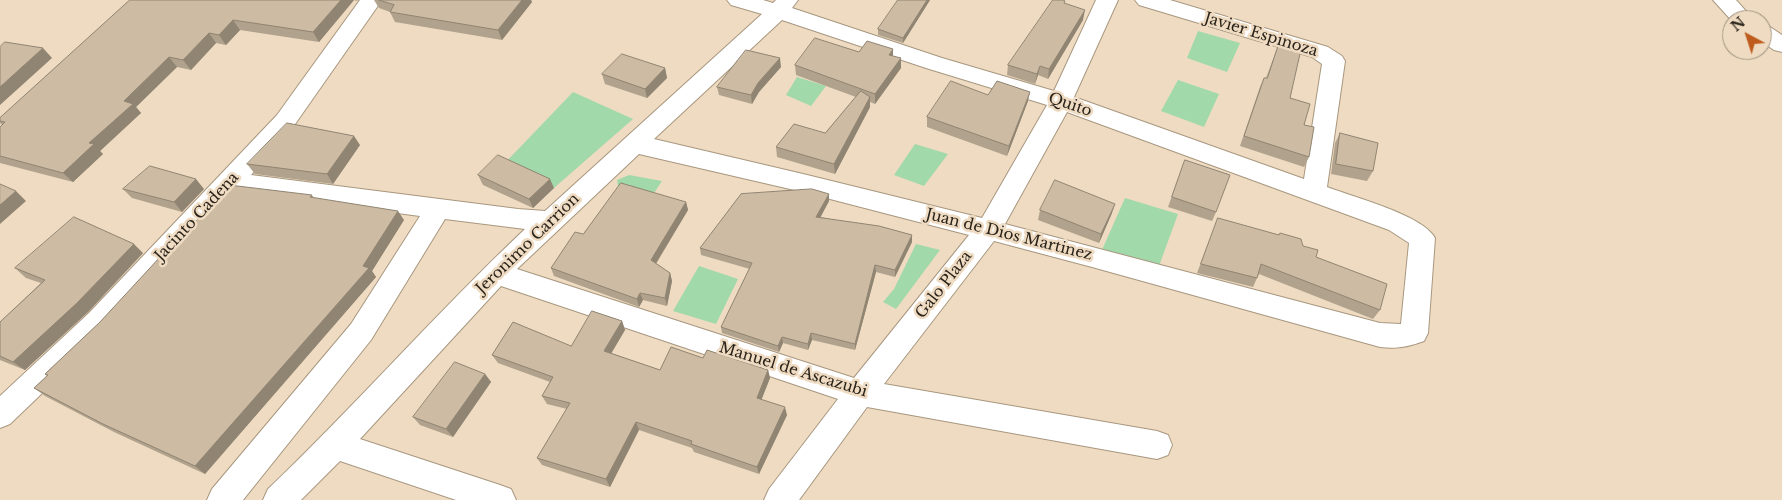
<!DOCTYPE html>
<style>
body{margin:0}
#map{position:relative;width:1782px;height:500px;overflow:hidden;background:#eedbc2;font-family:"Libre Baskerville",serif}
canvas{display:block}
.north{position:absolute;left:1722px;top:10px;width:50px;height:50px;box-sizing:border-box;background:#eedbc2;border:1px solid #9f917e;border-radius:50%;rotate:320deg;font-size:14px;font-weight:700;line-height:20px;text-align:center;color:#292219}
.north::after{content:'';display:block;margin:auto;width:18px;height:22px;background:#be5c1e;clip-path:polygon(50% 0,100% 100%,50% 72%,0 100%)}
</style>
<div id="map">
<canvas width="1782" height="500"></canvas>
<div class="north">N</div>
</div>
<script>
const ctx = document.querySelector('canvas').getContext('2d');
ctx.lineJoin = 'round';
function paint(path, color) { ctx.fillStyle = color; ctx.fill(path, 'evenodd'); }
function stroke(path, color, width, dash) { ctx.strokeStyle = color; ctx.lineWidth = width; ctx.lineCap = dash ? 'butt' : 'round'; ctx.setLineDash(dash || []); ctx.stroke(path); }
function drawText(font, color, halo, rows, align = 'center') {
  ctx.font = font + ' "Libre Baskerville",serif'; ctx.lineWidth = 5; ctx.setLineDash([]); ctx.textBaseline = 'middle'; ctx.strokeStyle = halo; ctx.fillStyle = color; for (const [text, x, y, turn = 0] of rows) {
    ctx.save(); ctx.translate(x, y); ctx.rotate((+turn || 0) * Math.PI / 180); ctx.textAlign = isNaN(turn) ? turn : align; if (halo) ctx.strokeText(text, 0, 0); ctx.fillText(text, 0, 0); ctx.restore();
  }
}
const green = new Path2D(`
 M1198 31 1240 43 1227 72 1187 58Z
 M797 77 826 86 811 106 786 95Z
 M1178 80 1219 94 1204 127 1161 111Z
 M573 92 633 119 554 188 503 165Z
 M915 144 948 154 924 186 894 175Z
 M629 175 662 181 654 193 618 186 617 180Z
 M1125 198 1178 214 1159 266 1102 250Z
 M916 244 940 250 896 309 883 302 894 289Z
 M699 266 738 279 716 324 673 311Z`);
const street = new Path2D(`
 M360 0H382L293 127 251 175 518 209 545 211 762 14 731 5 727 0H763L773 3 776 0H798L792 8 942 58 1054 91 1096 0H1118L1074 97 1304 179 1322 64 1312 57 1139 5 1135 0H1170L1328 47 1342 56 1345 61 1327 187C1353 197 1423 215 1435 238L1428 333 1424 341C1408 347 1396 349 1380 347L1092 267 994 241 884 384 1157 431 1168 435 1172 445 1168 455 1157 459 867 407 799 500H764L769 489 838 399 501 286 360 439 500 485 511 489 516 500H456L340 461 301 500H263L268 489C356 405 436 313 525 229L445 219 371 340 243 500H207L212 489 351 324 420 216 236 192 109 329 10 424 0 428V396L89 313 277 115ZM782 20 926 68 1047 105 982 218 803 174 654 139ZM1067 112 1389 230 1409 243 1401 324 1380 323 1005 224ZM639 154 803 192 969 235 854 378 517 269Z
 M1713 0H1736L1754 20 1732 21Z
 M1762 25 1770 27 1782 35V52L1774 50 1762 42Z`);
const wall = new Path2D(`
 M130 0H358L357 1 354 0 319 42 240 30 226 45 216 43 191 70 177 67 136 107 141 113 100 151 103 154 73 182 0 163V127L2 125 0 123V118Z
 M374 0H531L532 2 502 40 395 22 390 12 379 8Z
 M930 0 903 43 878 35V29Z
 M1064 3 1083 20 1048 79 1038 75 1035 84 1007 75 1008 65Z
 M1281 38 1290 98 1304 125 1309 157 1304 167 1240 146 1260 87 1264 78H1266Z
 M859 52 893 56 901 68 875 104 870 102V107L835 174 777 157 776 147 825 133 856 97 796 75 795 65Z
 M781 67 759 92 752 104 719 95 717 87Z
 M665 68 667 78 647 98 605 84 602 74Z
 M988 95 1028 101 1007 156 927 127V117Z
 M1340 133 1373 171 1367 181 1331 174 1335 143Z
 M360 145 333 184 255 174 247 164Z
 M1185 160 1216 212 1212 221 1168 207Z
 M478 175 554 188 533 208 483 185Z
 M123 189H204L182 212 132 198Z
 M829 194V201L820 217 912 235V242L895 277 876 272 855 350 812 340 808 350 783 343 779 352 722 333 721 327 750 269 701 255 700 248Z
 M312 195 314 198 404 220 372 271 376 277 205 474 114 432 45 396 34 388 47 376 45 374 100 322 163 257Z
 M686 202 688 210 656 264 670 273 672 281 667 306 643 300 639 307 554 276 551 268 583 234Z
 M1040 210 1112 213 1099 243 1038 220Z
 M1218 218 1303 246 1316 257 1380 310 1373 319 1259 274 1257 278 1253 287 1197 273Z
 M143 253 88 312 25 370 0 360V322L41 283 26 278 15 268Z
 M622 321 625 330 611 353 660 370 703 358 768 370 770 378 761 400 787 415 759 474 694 452 692 448 639 430 610 487 542 465 537 458 567 409 547 404 542 396 550 382 498 363 492 355 571 346Z
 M485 374 491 382 453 437 420 425 413 417Z`);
const shadedWall = new Path2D(`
 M341 0H354L319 42 313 32Z
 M522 0H531L532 2 502 40 498 30Z
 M927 0H930L903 43V38Z
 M1085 10 1083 20 1048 79 1049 69Z
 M233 20 240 30 226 45 219 35Z
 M209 33 216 43 191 70 183 60Z
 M43 48 52 58 0 105V87Z
 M893 49V59L889 55Z
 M169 57 177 67 136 107 141 113 100 151 103 154 73 182 63 173 124 101Z
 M780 58 781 67 759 92 752 104 751 95 758 83Z
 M901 58V68L875 104V94Z
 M1040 66 1038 75 1035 84 1037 74Z
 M665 68 667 78 647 98 645 89Z
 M1030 92 1028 101 1007 156 1009 146Z
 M870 97V107L835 174 834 164Z
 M354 136 360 145 333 184 327 174Z
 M196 179 204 189 182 212 174 202Z
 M550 179 554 188 533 208 529 199Z
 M16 191 26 201 0 224V205Z
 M829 194V201L817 224 816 217Z
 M686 202 688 210 653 268 651 260Z
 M1115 204 1112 213 1099 243 1101 234Z
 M398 211 404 220 372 271 376 277 205 474 195 466 363 266Z
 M912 235V242L895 277V270Z
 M134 244 143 253 88 312 25 370 13 362Z
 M875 265 876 272 855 350V344Z
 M670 273 672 281 667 306 665 298Z
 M640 293 643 300 639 307 637 299Z
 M622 321 625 330 608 359 604 351Z
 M811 333 812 340 808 350V344Z
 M782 337 783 343 779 352 778 346Z
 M768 370 770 378 759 406 757 398Z
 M485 374 491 382 453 437 446 429Z
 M785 407 787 415 759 474 757 467Z
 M636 422 639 430 610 487 606 479Z`);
const building = new Path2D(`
 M130 0H341L313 32 233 20 219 35 209 33 183 60 169 57 124 101 133 104 89 143 94 144 63 173 0 156V127L5 122 0 121V118Z
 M379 0H522L498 30 390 12 394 5Z
 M898 0H927L903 38 878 29Z
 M1053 0H1063L1065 1 1064 3 1085 10 1049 69 1040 66 1037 74 1008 65Z
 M815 38 859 52 867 41 893 49 889 55 901 58 875 94 795 65Z
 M1281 38 1302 45 1290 98 1310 104 1304 125 1314 127 1309 157 1244 136 1264 78H1267Z
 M5 42 43 48 0 87V47Z
 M746 50 780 58 758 83 751 95 717 87Z
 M622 54 665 68 645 89 602 74Z
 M951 81 988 95 997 81 1030 92 1009 146 927 117Z
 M861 91 870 97 834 164 776 147 794 124 825 133Z
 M287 123 354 136 327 174 247 164Z
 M1340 133 1378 143 1373 171 1336 164Z
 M498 155 550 179 529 199 478 175Z
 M1185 160 1230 175 1216 212 1172 197Z
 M150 166 196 179 174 202 123 189Z
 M1055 180 1115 204 1101 234 1040 210Z
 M621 183 686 202 651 260 670 273 665 298 640 293 637 299 551 268 575 232 583 234Z
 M0 184 16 191 0 205Z
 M229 185 312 195 310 197 398 211 363 266 369 268 195 466 103 424 34 388 48 375 45 374 100 322 161 256 163 257Z
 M812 189 829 194 816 217 879 226 912 235 895 270 875 265 855 344 811 333 808 344 782 337 778 346 721 327 752 263 700 248 741 194Z
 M74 217 134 244 77 303 13 362 0 356V322L45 280 15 268Z
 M1218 218 1279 235 1280 233 1301 239 1303 246 1318 250 1316 257 1387 284 1380 310 1261 264 1257 278 1201 264Z
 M592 311 622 321 604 351 660 370 671 347 703 358 707 350 768 370 757 398 785 407 757 467 691 444 692 441 636 422 606 479 537 458 570 403 542 396 553 377 492 355 513 322 571 346Z
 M455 362 485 374 446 429 413 417Z`);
const streetNames = [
 ["Javier Espinoza",1261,35,17],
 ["Quito",1070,105,19],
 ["Jacinto Cadena",197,217,-47],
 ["Juan de Dios Martinez",1009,235,14],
 ["Jeronimo Carrion",528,244,-44],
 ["Galo Plaza",944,285,-52],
 ["Manuel de Ascazubi",793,370,17]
];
paint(green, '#a2d9aa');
stroke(street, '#a8977f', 2);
paint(street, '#fff');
paint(wall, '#b0a28c');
paint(shadedWall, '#908472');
paint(building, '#cdbca3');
stroke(building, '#908472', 1);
drawText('15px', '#292219', '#eedbc2', streetNames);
</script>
